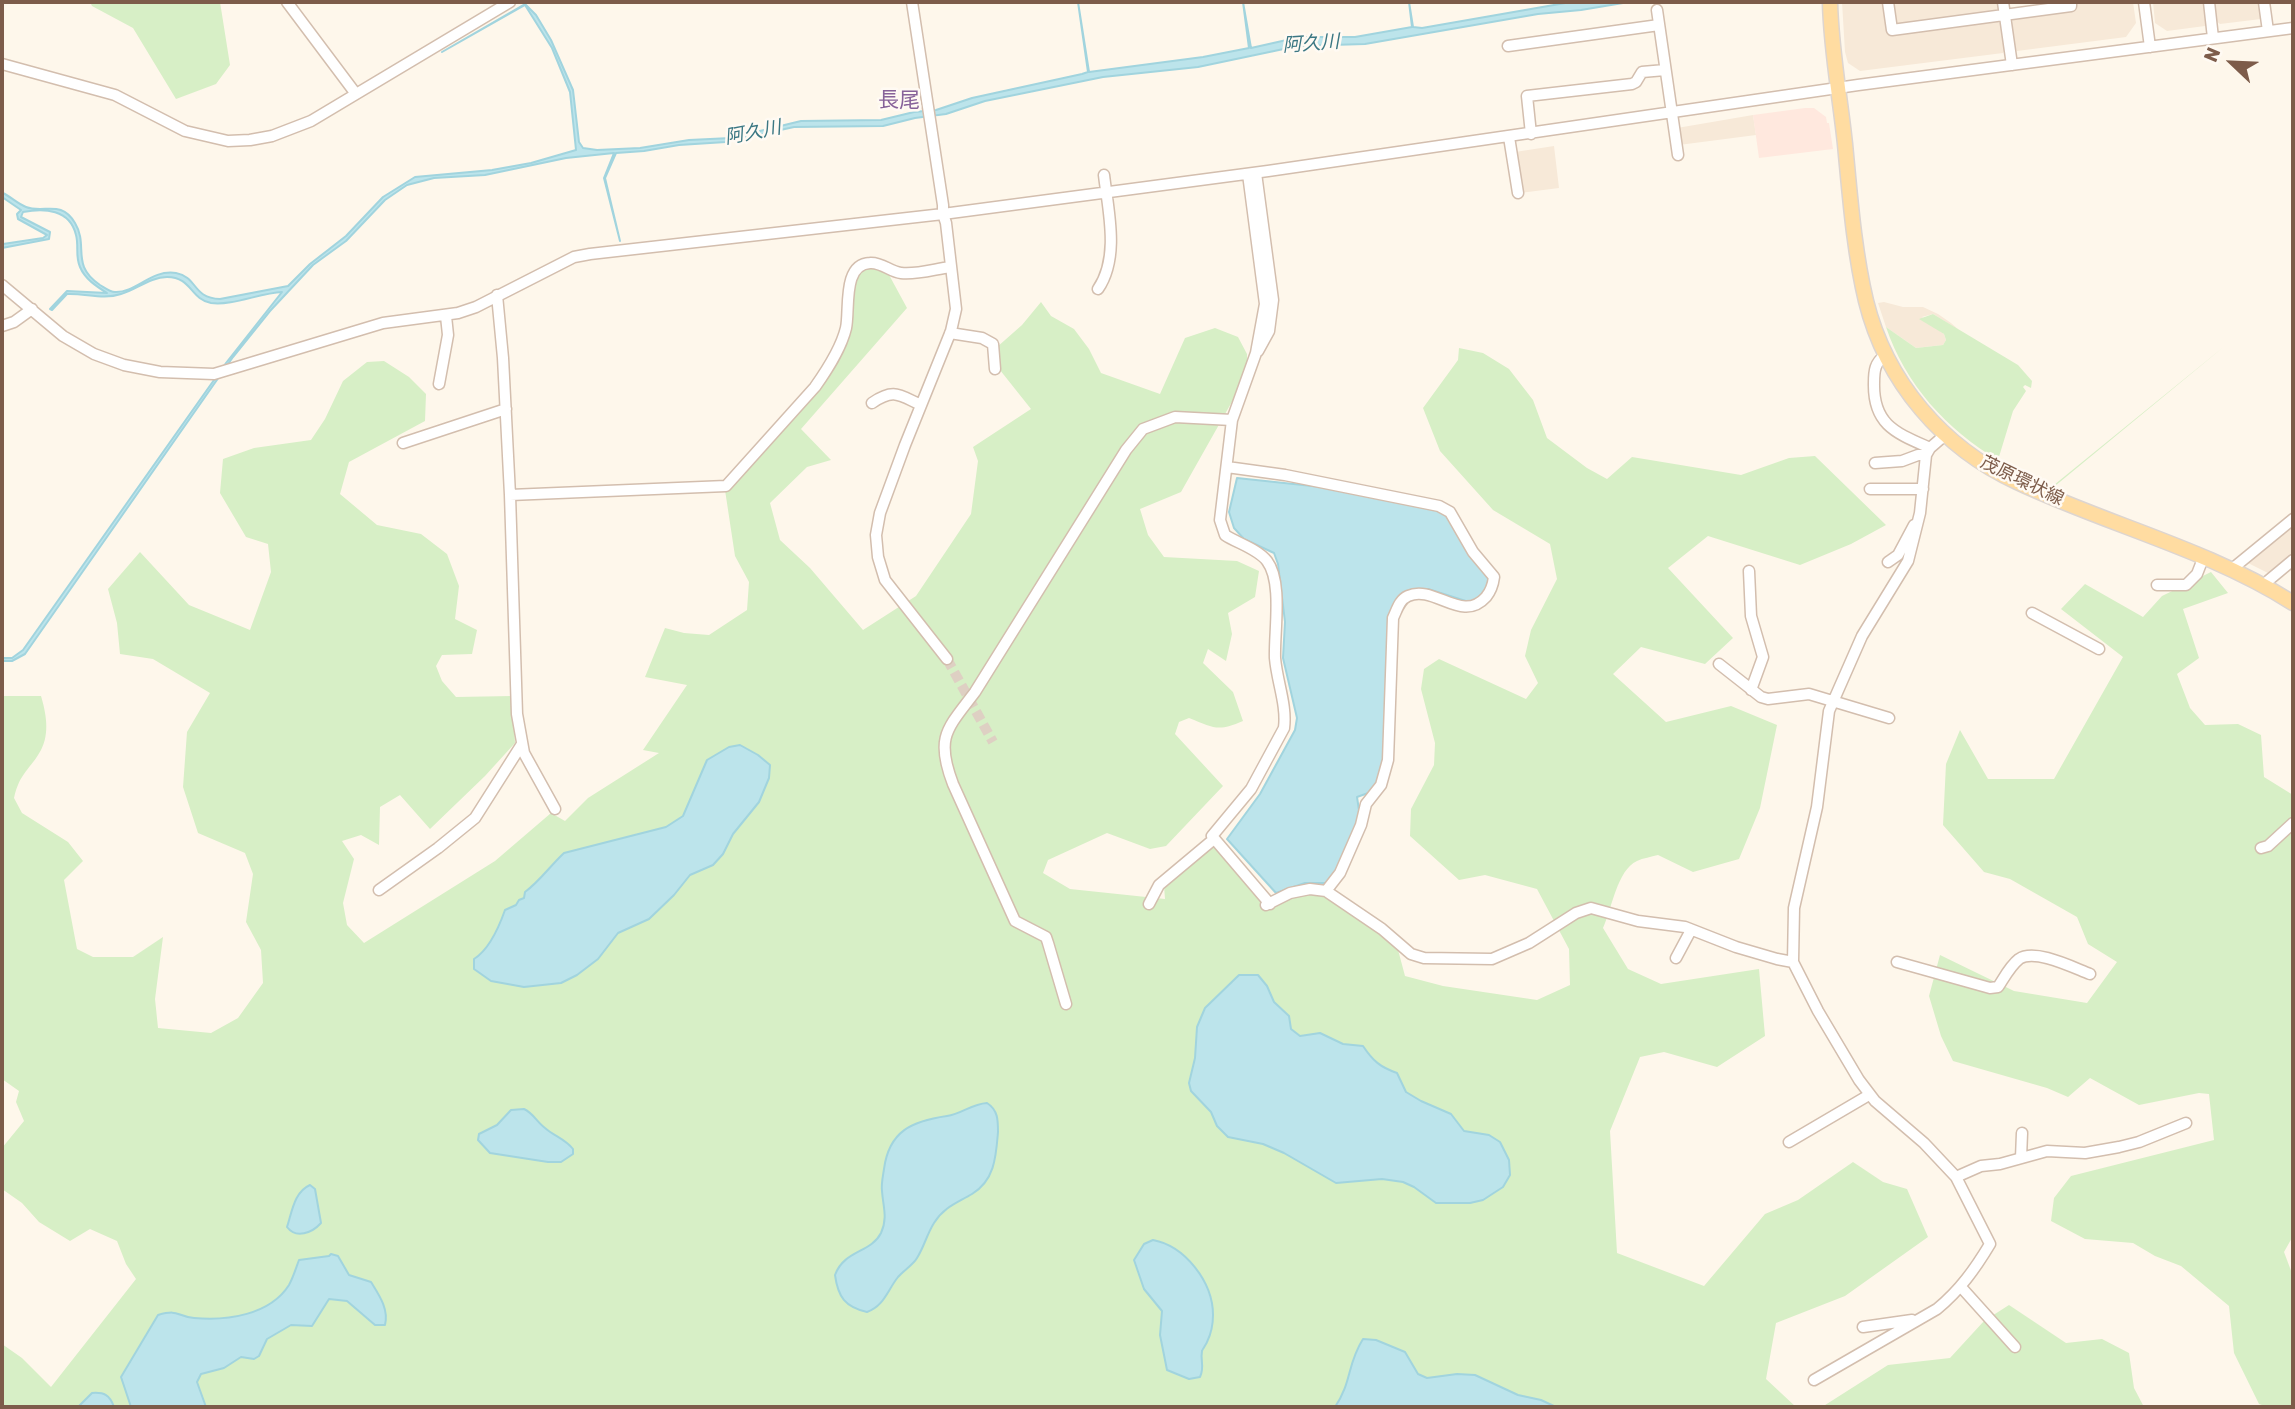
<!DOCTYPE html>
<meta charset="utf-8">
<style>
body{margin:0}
#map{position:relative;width:2295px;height:1409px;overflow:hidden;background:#fef7eb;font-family:Rubik,sans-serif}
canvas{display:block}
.frame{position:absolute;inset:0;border:4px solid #7d5c4a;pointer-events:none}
.north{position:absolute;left:2197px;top:28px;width:70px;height:70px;-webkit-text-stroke:5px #fffaf3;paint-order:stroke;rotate:293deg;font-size:19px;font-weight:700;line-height:28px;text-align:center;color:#7d5c4a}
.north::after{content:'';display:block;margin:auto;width:24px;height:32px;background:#7d5c4a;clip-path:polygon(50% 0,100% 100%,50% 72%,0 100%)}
</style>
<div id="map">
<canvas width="2295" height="1409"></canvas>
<div class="frame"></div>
<div class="north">N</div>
</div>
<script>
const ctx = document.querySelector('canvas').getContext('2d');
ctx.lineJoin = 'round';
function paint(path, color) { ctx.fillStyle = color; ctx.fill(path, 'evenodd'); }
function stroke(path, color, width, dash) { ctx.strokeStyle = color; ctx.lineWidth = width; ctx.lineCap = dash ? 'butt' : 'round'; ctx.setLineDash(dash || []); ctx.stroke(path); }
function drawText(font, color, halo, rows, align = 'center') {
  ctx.font = font + ' Rubik,"Noto Sans JP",sans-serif'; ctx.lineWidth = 5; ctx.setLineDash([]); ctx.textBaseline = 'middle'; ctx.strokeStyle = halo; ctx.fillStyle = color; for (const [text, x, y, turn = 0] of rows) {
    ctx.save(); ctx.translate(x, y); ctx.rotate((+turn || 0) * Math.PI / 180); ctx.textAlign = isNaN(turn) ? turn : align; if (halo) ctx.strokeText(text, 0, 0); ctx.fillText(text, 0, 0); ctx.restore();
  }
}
const residential = new Path2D(`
 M1842 2H1883L1889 36 1998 22 2002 24 2005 50 2003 53 1860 71 1848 63 1845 52Z
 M1893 2H1999V8L1997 11 1901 24 1896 22Z
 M2075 2H2133L2136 23 2126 37 2017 51 2015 49 2012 23 2013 19 2076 10Z
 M2153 2H2203L2206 23 2205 26 2167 31 2155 23Z
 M2213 2H2261L2263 16 2261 19 2220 24 2216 21Z
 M1753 115 1756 135 1679 145 1677 128Z
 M1554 146 1559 188 1520 193 1515 152Z
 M1884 302 1903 307H1923L1938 314 1951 323 1959 330 1933 314 1922 317 1944 334 1946 340 1943 345 1916 348 1886 327 1878 303Z
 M2293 527V553L2285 560 2268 573 2248 563Z`);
const commercial = new Path2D(`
 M1805 108H1814L1826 117 1827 123H1829L1833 149 1759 158 1753 115Z`);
const green = new Path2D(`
 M90 2H220L230 65 216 84 176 99 133 28 92 6Z
 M870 267 888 273 907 308 801 429 831 460 807 467 770 503 780 540 810 568 863 630 916 596 971 514 978 461 973 447 1031 409 988 355 1022 325 1041 302 1051 316 1074 329 1089 349 1101 373 1160 394 1185 338 1215 328 1238 337 1247 354V375L1181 492 1140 509 1148 535 1164 557 1237 561 1259 571 1255 597 1228 613 1232 634 1226 661 1208 649 1203 663 1233 692 1243 721C1218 732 1214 728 1189 718L1179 722 1175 734 1223 786 1166 846 1150 849 1107 833 1048 860 1043 873 1070 889 1165 899 1164 886 1215 846 1269 909C1287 899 1305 889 1325 894L1397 946 1405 976 1443 986 1537 1000 1570 985 1569 949 1537 889 1485 875 1459 880 1410 836 1411 809 1434 765 1435 743 1421 689 1424 669 1439 659 1526 699 1538 683 1525 656 1531 630 1557 579 1550 544 1493 510 1440 451 1423 408 1458 360 1459 348 1483 353 1509 369 1533 400 1547 438 1587 468 1607 479 1632 457 1741 475 1789 458 1815 456 1886 525 1851 544 1800 565 1708 536 1668 568 1733 638 1705 664 1641 647 1613 674 1666 722 1731 706 1777 725 1760 808 1739 859 1693 872 1658 855C1651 857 1643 858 1637 861 1617 870 1612 909 1603 928L1628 969 1661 984 1759 969 1765 1036 1717 1067 1664 1052 1640 1057 1610 1131 1617 1253 1704 1286 1765 1214 1798 1200 1853 1162 1883 1182 1907 1189 1928 1237 1845 1296 1776 1323 1766 1379 1796 1407H2V1344L22 1358 51 1387 136 1279 126 1264 117 1241 90 1229 70 1241 39 1222 22 1203 2 1189V1148L24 1121 16 1102 19 1091 2 1079V696H41C46 713 50 733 41 750 30 770 20 772 14 798L22 813 68 842 83 861 64 880 77 949 93 957H133L163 937 155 999 158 1028 211 1033 238 1018 263 983 261 950 246 922 253 874 245 853 198 833 183 787 187 732 210 693 153 659 120 654 117 623 108 589 140 552 189 605 250 630 271 572 268 544 246 537 220 493 223 459 254 448 311 440 325 419 343 381 367 362 384 361 409 377 426 394 425 421 349 462 340 494 377 525 421 534 447 554 459 586 455 619 477 630 472 654 442 655 436 666 442 681 456 697 512 696 515 743 485 776 430 829 400 795 380 807 379 845 361 835 342 841 354 859 343 903 347 925 364 943 495 861 551 813 565 821 588 798 659 753 643 750 687 685 645 677 665 628 684 633 709 635 747 610 749 582 735 556 725 490 841 352C844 344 850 335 852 326 856 305 843 276 870 267Z
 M1933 314 2018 365 2032 381 2031 388 2025 385 2023 387 2026 391 2013 411 1998 460C1947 430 1905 384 1886 327L1916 348 1943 345 1946 340 1944 334 1919 319Z
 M2226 345 2055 486 2054 485Z
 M2211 572 2228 593 2183 609 2199 658 2177 674 2190 708 2205 725 2238 724 2261 735 2264 777 2293 795V1236L2284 1252 2293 1276V1407H2268L2259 1404 2234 1353 2229 1306 2181 1266 2155 1256 2133 1243 2085 1239 2051 1221 2054 1198 2071 1176 2214 1140 2209 1094 2199 1093 2139 1105 2090 1078 2068 1097 2047 1088 1953 1061 1941 1036 1929 996 1940 955 2014 991 2087 1003 2117 962 2088 944 2077 917 2010 879 1984 872 1943 825 1946 764 1960 730 1988 779H2054L2123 657 2061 609 2085 584 2143 617 2162 596Z
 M2009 1305 2066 1343 2102 1339 2129 1353 2134 1388 2144 1407H1822L1888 1365 1950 1358 1984 1321Z`);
const water = new Path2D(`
 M1078 2 1089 72 1203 57 1249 48 1243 2 1251 48 1300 37H1355L1412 27 1409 2 1413 27 1422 28 1571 2H1629L1581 10 1538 14 1365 44 1298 46 1198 67 1103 77 985 101 946 114 915 118 883 126 794 127 726 142 679 145 644 151 616 153 605 178 620 241 604 178 614 153 566 158 485 175 434 178 407 185 385 200 346 241 313 265 270 311 233 357 25 654 12 661H2V658H12L23 650 226 363 282 292C260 293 232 306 211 303 190 299 192 277 167 277 150 277 136 290 121 294 103 300 85 293 67 294L52 310 50 309 67 291 107 293C96 286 85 279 80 267 75 256 79 246 76 235 70 209 44 208 23 212L21 217 50 232 49 239 2 248 3 244 43 238 47 235 18 219 17 214 21 210 2 197V178L3 193C11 197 18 204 26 207 44 214 61 199 75 223 89 246 70 265 100 285 105 288 110 292 115 292 136 293 151 269 176 273 198 277 192 298 220 299L288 286 310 264 346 236 383 197 415 177 492 170 531 163 576 150 570 92 552 48 525 5 442 52 525 4 536 15 551 40 573 90 579 142 583 148 597 150 640 148 689 140 731 138 801 121 881 120 914 112 936 110 972 98 1082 74 1088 72Z
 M1237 478 1350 490 1439 506 1487 572C1493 591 1485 592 1472 603L1428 589H1414L1399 597 1384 774 1371 792 1357 797 1360 817 1343 861 1326 883H1305L1276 893 1227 839 1260 794 1295 730 1297 718 1283 658 1285 622 1278 564 1274 553 1244 539 1234 528 1229 512Z
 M740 745 758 755 770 765 769 778 759 802 733 834 723 854 713 865 690 875 674 895 649 919 618 933 598 959 577 975 561 983 524 987 491 981 474 969V959C490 949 499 927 505 910L516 905 519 900 524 898 525 892C540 881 550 866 564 853L666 827 683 816 707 760 729 747Z
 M1239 975H1258L1267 986 1274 1002 1289 1016 1291 1029 1300 1036 1320 1033 1343 1044 1363 1046C1373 1061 1380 1067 1397 1073L1406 1092 1421 1101 1451 1114 1464 1131 1489 1135 1500 1142 1509 1160 1510 1175 1503 1187 1483 1200 1470 1203H1436L1414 1187 1403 1182 1382 1179 1336 1183 1284 1153 1263 1144 1228 1137 1217 1126 1211 1112 1191 1091 1189 1083 1195 1058 1197 1027 1205 1008Z
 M987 1103C998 1110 998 1120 998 1132 996 1156 995 1180 972 1194 957 1203 944 1207 934 1223 927 1234 924 1247 917 1258 913 1265 904 1270 898 1277 887 1291 884 1306 867 1312 845 1307 838 1297 835 1275 844 1250 871 1253 881 1233 888 1218 883 1206 882 1191 881 1184 883 1176 884 1169 889 1131 912 1121 947 1116 962 1114 971 1104 987 1103Z
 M524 1109C533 1113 537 1122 545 1128 554 1136 565 1139 573 1149V1154L561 1162H548L490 1153 478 1140 479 1134 497 1125 511 1110Z
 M310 1185 315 1189 321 1223C312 1233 296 1239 287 1227 292 1212 294 1192 310 1185Z
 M1153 1240C1185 1246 1213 1282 1213 1315 1213 1324 1211 1334 1207 1342 1207 1343 1202 1350 1202 1351 1200 1361 1205 1367 1200 1377L1189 1379 1167 1370 1160 1335 1162 1311 1144 1289 1134 1260 1144 1244Z
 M331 1254 338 1256 349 1275 371 1282C379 1295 389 1309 385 1325H375L347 1301 329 1299 312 1326 291 1325 267 1339 259 1356 254 1359 241 1357 224 1368 201 1374 197 1382 206 1407H131L121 1377 158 1315C180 1309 175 1316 194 1318 227 1321 270 1315 289 1285 293 1278 296 1268 299 1260L329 1256Z
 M1363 1339 1376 1340 1405 1352 1418 1374 1427 1378 1457 1374 1475 1375 1518 1395 1541 1400 1556 1407H1335C1352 1382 1347 1364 1363 1339Z
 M92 1393C104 1392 110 1395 114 1407H78Z`);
const minorTunnel = new Path2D(`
 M947 659 993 742`);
const minor = new Path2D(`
 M287 2 356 94
 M912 2 943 205V214L946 223 956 309 951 331 905 445 880 513 876 535 878 557 885 580 947 659
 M1888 2 1892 30 2071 6V2
 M2003 2 2012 65
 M2144 2 2150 47
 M2209 2 2213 38
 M2264 2 2268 31
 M1657 10 1678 155
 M1508 46 1659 25
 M2 64 115 95 185 131 228 141 250 140 272 136 311 121 510 2
 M1531 134 1527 96 1632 84 1636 82 1642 72 1665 70
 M1509 137 1518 193
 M1256 173 1273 300 1269 331 1258 351
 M2 285 63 336 94 354 124 365 160 372 214 374 383 323 458 313 476 307 574 257 590 254 943 214 1268 171 1858 85 2293 28
 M1098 289C1120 257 1108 210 1104 175
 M497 295 503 358 510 495 517 714 524 753 555 809
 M2 326 14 322 32 309
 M950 333 982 338 993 344 995 369
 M1885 355C1875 363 1874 370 1874 383 1873 425 1896 433 1930 448
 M439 384 448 335 446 316
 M872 403C894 388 899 395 921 405
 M1232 420 1220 520 1225 535C1237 543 1258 549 1267 561 1283 582 1274 632 1275 658 1277 682 1287 705 1284 728L1251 789 1212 836 1270 904
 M403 443 506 409
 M1875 463 1902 461 1918 455H1926
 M1227 467 1285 475 1439 506 1450 512 1473 552 1494 577C1493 585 1491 591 1486 597 1462 624 1434 584 1408 596 1399 600 1397 610 1393 618L1388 760 1381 785 1366 804 1361 825 1340 873 1326 891
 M1870 489H1923
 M510 495 726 486 815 387C827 370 841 349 846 328 850 310 842 264 870 263 882 262 890 272 901 273 916 275 935 269 950 267
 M1888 562 1898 555 1914 525
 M2232 569 2293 519
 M1749 571 1751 616 1763 657 1751 690
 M2157 585H2186L2197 574 2204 556
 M2263 585 2293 560
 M2032 613 2099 649
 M1719 664 1761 697 1768 699 1809 694 1889 718
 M2261 848 2268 846 2293 823
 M379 890 438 848 475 818 522 744
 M1149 904 1159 885 1214 839
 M1266 905 1290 893 1310 889 1326 891 1382 929 1411 954 1424 958 1492 959 1529 943 1576 913 1591 908 1638 921 1685 927 1736 947 1777 959 1793 962
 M1676 958 1691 930
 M1897 962 1990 988 1998 987C2004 978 2010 966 2019 959 2035 948 2074 968 2090 974
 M1066 1004 1048 943 1046 937 1015 921 953 784C935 737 947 729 975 692L1126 450 1143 429 1175 417 1232 420 1256 353 1265 304 1248 174
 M1789 1142 1869 1095
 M2021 1158 2022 1133
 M1956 1177 1981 1166 2000 1164 2047 1151 2085 1153 2119 1147 2139 1142 2186 1123
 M1961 1287 2015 1347
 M1863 1327 1912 1320
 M1814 1380 1937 1309C1960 1290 1975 1269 1990 1244L1956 1177 1924 1143 1875 1101 1859 1080 1818 1011 1793 962 1794 908 1817 807 1829 711 1862 636 1908 561 1920 513 1926 455 1930 448 1945 435`);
const major = new Path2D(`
 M1830 2C1831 50 1840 96 1845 144 1850 196 1854 251 1866 301 1886 382 1943 448 2017 482 2108 525 2208 549 2293 603`);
const streetNames = [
 ["茂原環状線",2022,481,26]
];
const waterNames = [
 ["阿久川",1311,44,-4],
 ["阿久川",753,133,-11]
];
const quarterNames = [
 ["長尾",899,101]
];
paint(residential, '#f7e9d8');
paint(commercial, '#ffe8de');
paint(green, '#d7efc6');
paint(water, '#bce4eb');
stroke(water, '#a1d4de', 2);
stroke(minorTunnel, '#ded0c3', 10, [10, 5]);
stroke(minor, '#d3beae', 13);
stroke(major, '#ddd5d0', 17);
stroke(minor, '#fff', 10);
stroke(major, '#ffdca1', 14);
drawText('18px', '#7d5c4a', '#fffaf3', streetNames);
drawText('italic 19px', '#3b7783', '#fffaf3', waterNames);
drawText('21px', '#876299', '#fffaf3', quarterNames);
</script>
